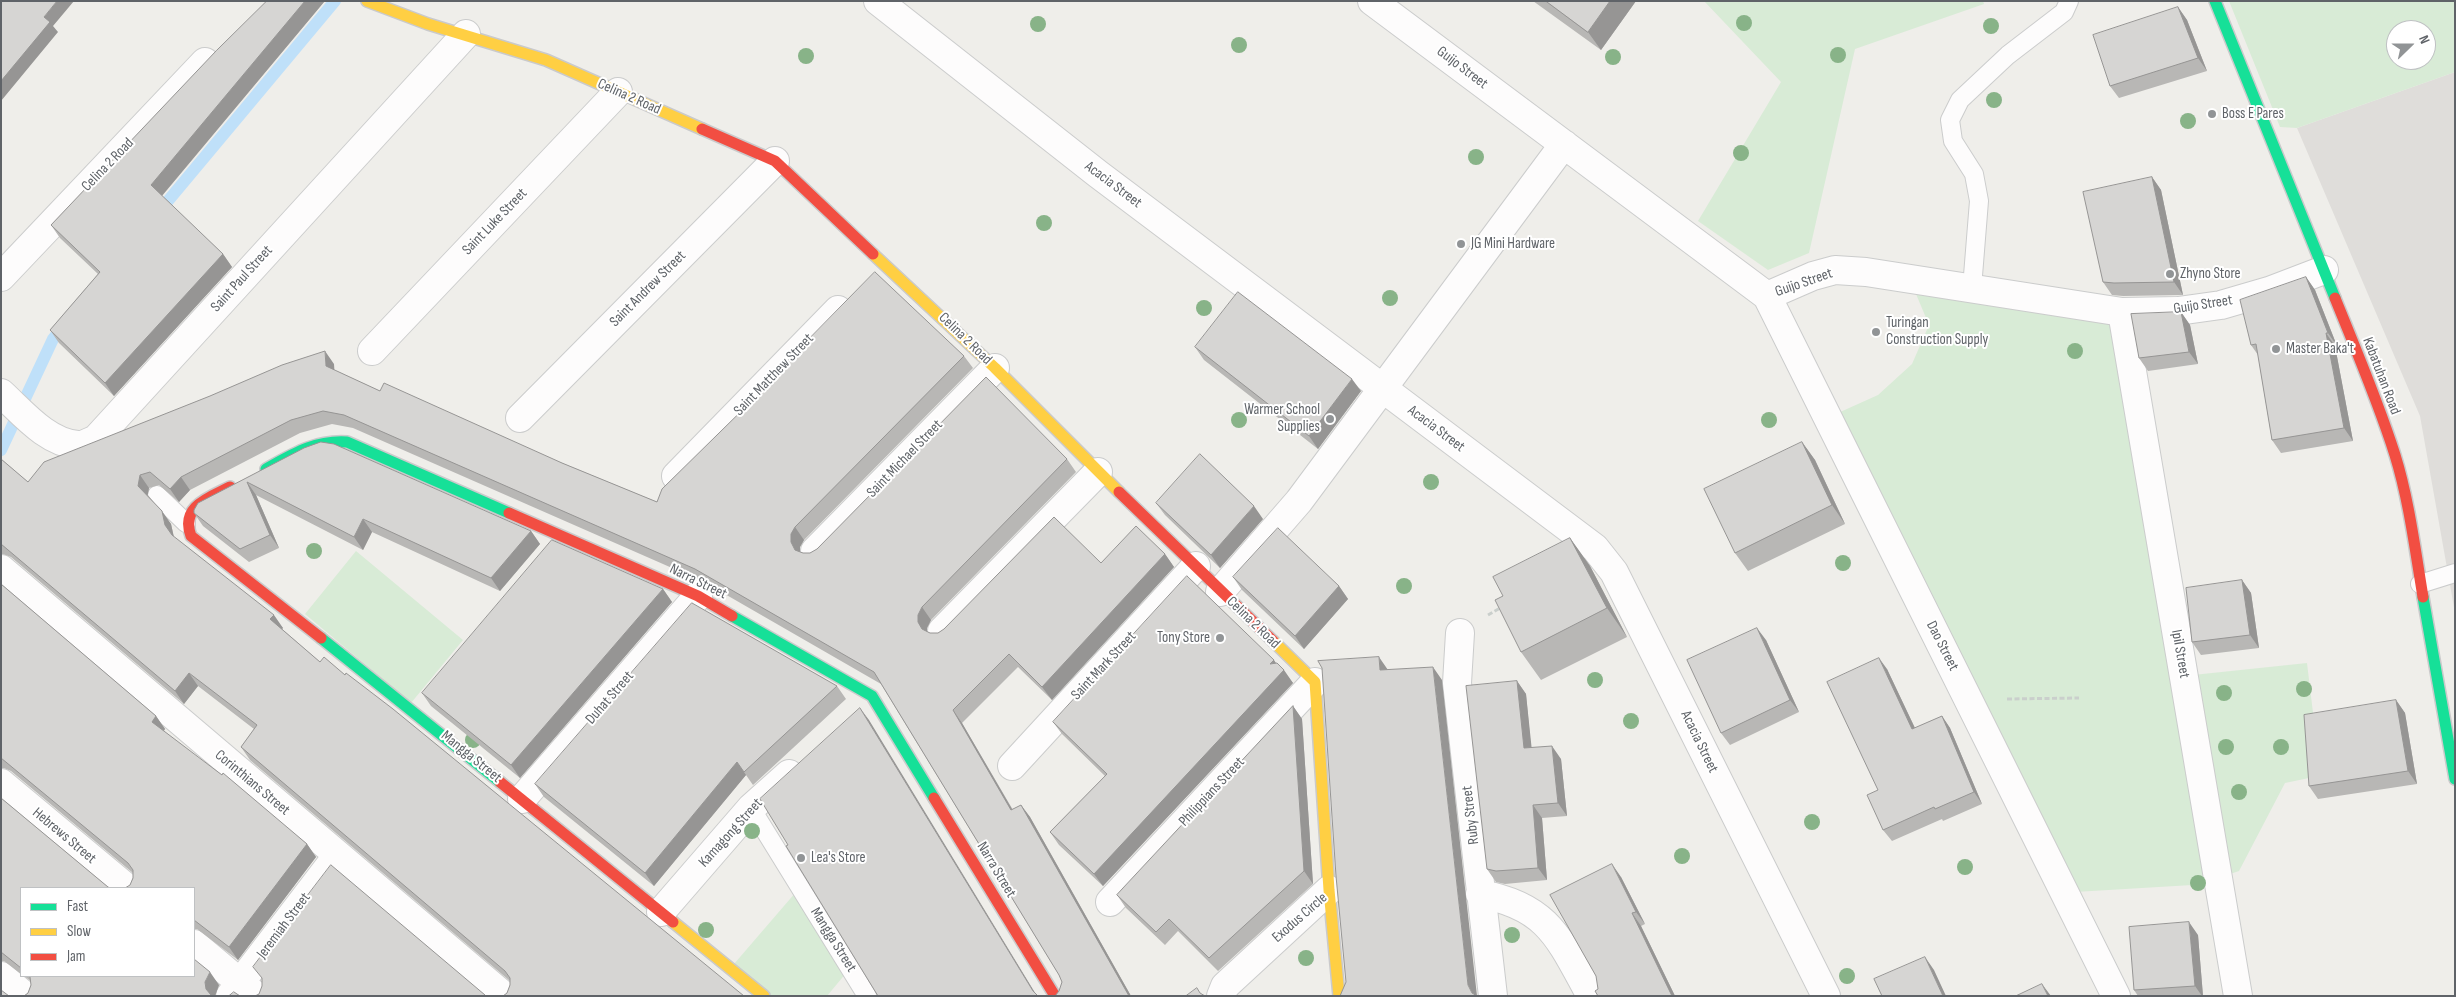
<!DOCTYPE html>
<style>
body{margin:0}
#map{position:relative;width:2456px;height:997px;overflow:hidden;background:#efeeea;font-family:"Sofia Sans Condensed",sans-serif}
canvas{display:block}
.frame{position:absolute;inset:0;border:2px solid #5f6368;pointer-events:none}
.legend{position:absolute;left:20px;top:887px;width:175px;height:90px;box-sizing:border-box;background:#fff;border:1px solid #bfc1c3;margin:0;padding:6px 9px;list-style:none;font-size:15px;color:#5f6368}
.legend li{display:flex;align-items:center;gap:10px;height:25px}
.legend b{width:25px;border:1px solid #bfc1c3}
.north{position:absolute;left:2386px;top:20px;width:50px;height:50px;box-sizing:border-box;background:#fff;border:1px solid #bfc1c3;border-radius:50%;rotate:68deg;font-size:14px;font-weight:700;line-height:20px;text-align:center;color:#5f6368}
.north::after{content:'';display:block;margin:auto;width:18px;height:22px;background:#919496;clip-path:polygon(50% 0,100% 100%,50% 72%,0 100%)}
</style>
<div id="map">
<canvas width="2456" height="997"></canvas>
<div class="frame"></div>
<ul class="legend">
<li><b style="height:6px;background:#16e098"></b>Fast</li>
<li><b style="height:6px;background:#ffcf43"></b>Slow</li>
<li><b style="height:6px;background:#f24e42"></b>Jam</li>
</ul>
<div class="north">N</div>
</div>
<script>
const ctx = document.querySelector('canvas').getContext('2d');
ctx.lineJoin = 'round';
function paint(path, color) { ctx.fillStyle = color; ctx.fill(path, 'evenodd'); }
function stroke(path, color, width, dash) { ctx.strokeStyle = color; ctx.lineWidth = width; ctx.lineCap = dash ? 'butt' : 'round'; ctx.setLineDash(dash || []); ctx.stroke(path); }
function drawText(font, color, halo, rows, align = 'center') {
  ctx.font = font + ' "Sofia Sans Condensed",sans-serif'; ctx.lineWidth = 4; ctx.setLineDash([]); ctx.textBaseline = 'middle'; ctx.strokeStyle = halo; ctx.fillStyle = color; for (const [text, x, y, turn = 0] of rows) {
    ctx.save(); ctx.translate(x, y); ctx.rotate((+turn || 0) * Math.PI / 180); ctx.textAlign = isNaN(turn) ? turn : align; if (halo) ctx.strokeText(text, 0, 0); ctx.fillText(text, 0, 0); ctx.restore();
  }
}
const industrial = new Path2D(`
 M2455 72V613L2420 416 2297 128Z`);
const green = new Path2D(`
 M1704 1H1983L1984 4 1855 49 1809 253 1768 270 1698 221 1781 82Z
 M2229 1H2455V72L2297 128 2280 127ZM2396 30H2426V60H2396Z
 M1916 294 2031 309 2116 324 2209 884 2075 892 1838 413 1878 395 1912 364 1929 325Z
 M356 551 463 640 411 703 305 614Z
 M2307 663 2314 721 2309 778 2285 783 2239 871 2224 876 2193 675Z
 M796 892 847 972 827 996H772L734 964Z`);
const stream = new Path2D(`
 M157 214 335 1
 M1 450 53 339 65 324`);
const path = new Path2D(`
 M1488 615 1502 607
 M2007 699 2079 698`);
const lane = new Path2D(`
 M1972 288 1979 201 1974 174 1953 141 1950 120 1960 100 2008 55 2064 12 2069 1
 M157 495 186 523
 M2420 584 2455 573
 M751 808 867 996`);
const street = new Path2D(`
 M878 1 1098 174 1595 548 1614 572 1826 996
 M1372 1 1767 296 1813 276 1835 270 1866 272 2122 312 2178 311 2221 305 2269 291 2324 270
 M1 277 205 62
 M1767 296 2116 996
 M2122 312 2238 996
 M372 351 618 92
 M1 393C22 412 47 443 78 445 83 446 91 441 96 439L466 34
 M520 418 775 161
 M676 476 838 310
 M815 551 995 368
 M1 569 504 996
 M1220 592 1299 501 1564 144
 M942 631 1098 472
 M1460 633 1457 683 1493 996
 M1012 766 1196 566
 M1 783 127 888
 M522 799 698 596
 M1480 894C1549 906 1560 940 1591 996
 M1110 902 1315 682
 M661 912 751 808 789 774
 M194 944 256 996
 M1 976 25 996
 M230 996 337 856
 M1221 996 1225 986 1329 890`);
const fast = new Path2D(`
 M2215 1 2335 298
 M266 469C293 454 315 440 347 442L509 513
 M2423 597 2455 779
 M732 616 872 696 934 798
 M321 638 500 782`);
const slow = new Path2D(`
 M367 1 428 24 546 60 702 129
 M873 254 995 368 1119 492
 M1273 641 1315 682 1329 890 1339 996
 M673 922 764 996`);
const jam = new Path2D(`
 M702 129 775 161 873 254
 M2335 298C2356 350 2378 401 2395 455 2409 500 2415 549 2423 597
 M230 487C208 498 180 507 191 536L321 638
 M1119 492 1273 641
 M509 513 698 596 732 616
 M500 782 673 922
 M934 798 1055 996`);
const trees = [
 [1744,23],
 [1038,24],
 [1991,26],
 [1239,45],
 [1838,55],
 [806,56],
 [1613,57],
 [1994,100],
 [2188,121],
 [1741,153],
 [1476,157],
 [1044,223],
 [1390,298],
 [1204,308],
 [2075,351],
 [1239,420],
 [1769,420],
 [1431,482],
 [314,551],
 [1843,563],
 [1404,586],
 [1595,680],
 [2304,689],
 [2224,693],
 [1631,721],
 [473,740],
 [2226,747],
 [2281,747],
 [2239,792],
 [1812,822],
 [752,831],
 [1682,856],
 [1965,867],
 [2198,883],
 [706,930],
 [1512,935],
 [1306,958],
 [1847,976]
];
const wall = new Path2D(`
 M267 1H323L324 2 162 196 223 254 232 267 114 396 59 343 50 330 98 274 60 238 51 225Z
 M1533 1H1636L1601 50Z
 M2178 7 2187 20 2207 71 2119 98 2110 86Z
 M2152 177 2161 190 2183 295 2123 296 2112 295 2103 282Z
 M2306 277 2315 290 2337 346H2335L2353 441 2281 453 2272 440 2258 355 2251 345Z
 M2181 312 2190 325 2198 364 2148 371 2139 358Z
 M1195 347 1361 391 1318 449 1204 360Z
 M964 356 973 368 804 540 800 547V552L803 553H810L1067 459 1076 472 931 620 927 628V632L930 633H938L1101 563 1165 554 1174 567 1052 700 1018 667 962 723 1013 810 1021 805 1030 817 1131 996 1059 991 1062 982 1059 975 881 684 704 582 353 428 332 424 300 433 190 490 179 502 159 485 149 488 148 495 171 524 174 537 283 628 282 629 320 662 345 675 744 996 507 993 510 985V981L250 760 241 747 254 729 198 686 184 704 11 557 3 554H1V459L28 482 334 364V370L380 391 562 463 657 502Z
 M1802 442 1815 460 1845 524 1748 571 1735 553Z
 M304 448 531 531 540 544 500 591 372 532 363 550 256 495 279 548 249 562 203 526 194 513Z
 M1156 503 1263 519 1220 568 1165 515Z
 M1570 538 1590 566 1627 637 1541 680 1521 652 1503 596Z
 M1233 577 1339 586 1348 599 1304 649 1242 590Z
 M2242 580 2251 593 2259 648 2201 655 2192 642Z
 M1 584 156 716 165 729 164 731 307 844 316 857 238 960 197 929H194V888L130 885 133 878V873L11 771 4 768H1Z
 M663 589 672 602 520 778 431 706 422 693Z
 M1766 640 1799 712 1730 745 1721 733Z
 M1276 663 1293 683 1103 886 1059 845 1050 832 1105 776 1062 734 1053 722Z
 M1887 669 1915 728 1942 716 1950 728 1982 804 1943 821 1942 819 1892 841 1883 830 1878 790Z
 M1517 681 1526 694 1531 748 1561 759 1567 816 1542 818 1547 880 1505 884 1496 882 1487 869Z
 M837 686 846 699 753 785 746 775 654 886 544 797 535 784Z
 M2396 700 2405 713 2417 784 2318 799 2309 786Z
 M1293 706 1302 719 1313 884 1218 971 1178 931 1165 945 1126 908 1117 895Z
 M1 798 108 887 21 888V974L4 961H1Z
 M1621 877 1645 924 1641 926 1675 996H1598Z
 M2198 935 2203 996H2138L2134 990Z
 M24 976H194L219 985 215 996H24L28 993 31 985V981Z`);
const shadedWall = new Path2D(`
 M57 1H74L53 26 58 32 1 101V81L44 17Z
 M305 1H323L324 2 160 198 151 185Z
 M1610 1H1636L1601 50 1588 32Z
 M2178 7 2187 20 2207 71 2198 58Z
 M2152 177 2161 190 2183 295 2174 282Z
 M223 254 232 267 114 396 105 383Z
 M2306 277 2315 290 2337 346 2328 333Z
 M2181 312 2190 325 2198 364 2189 352Z
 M2326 333 2335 346 2353 441 2344 428Z
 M325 351 334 364 335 379 326 366Z
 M1352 379 1361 391 1318 449 1309 436Z
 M1802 442 1815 460 1845 524 1832 505Z
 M140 475 149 488 147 498 138 486Z
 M181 477 190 490 179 502 170 489Z
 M247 482 256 495 279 548 270 535Z
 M1254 506 1263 519 1220 568 1211 555Z
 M162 511 171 524 174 538 181 548 165 525Z
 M363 519 372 532 363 550 354 537Z
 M795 527 804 540 800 547V555L795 550 791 542V534Z
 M531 531 540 544 500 591 491 578Z
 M1570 538 1590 566 1627 637 1607 608Z
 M1165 554 1174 567 1052 700 1042 687Z
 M2242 580 2251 593 2259 648 2250 635Z
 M1339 586 1348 599 1304 649 1295 636Z
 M663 589 672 602 520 778 511 765Z
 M922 607 931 620 927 628V635L922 629 918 622V615Z
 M274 615 283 628 279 632 270 619Z
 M1757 628 1766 640 1799 712 1790 700Z
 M1379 657 1388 670 1389 683 1380 670Z
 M1879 658 1887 669 1921 741 1912 729Z
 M1274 660 1282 672 1284 670 1293 683 1103 886 1094 874Z
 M1433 667 1442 680 1477 996 1472 993 1468 985Z
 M189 673 198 686 184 704 175 691Z
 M1517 681 1526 694 1533 761 1524 748Z
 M2396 700 2405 713 2417 784 2408 771Z
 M1293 706 1302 719 1313 884 1304 871Z
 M860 708 869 720 1037 996H1036Z
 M953 710 962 723 1020 823 1011 810Z
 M156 716 165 729 161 734 152 722Z
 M1942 716 1950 728 1982 804 1974 792Z
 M1552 746 1561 759 1567 816 1558 803Z
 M737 762 746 775 654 886 645 873Z
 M1021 805 1030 817 1131 996H1129Z
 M1533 805 1542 818 1547 880 1538 868Z
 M307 844 316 857 238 960 229 947Z
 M1612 864 1621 877 1645 924 1636 912Z
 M1632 913 1641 926 1675 996H1672Z
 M2189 922 2198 935 2203 996H2202L2195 986Z
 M1925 957 1934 970 1946 996H1943Z
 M210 972 219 985 215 996H211L206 989 205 982Z
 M2042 984 2051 996H2048Z`);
const building = new Path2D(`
 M1 1H57L44 17 50 22 1 81Z
 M267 1H305L151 185 223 254 105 383 50 330 100 272 51 225 216 51Z
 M1546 1H1610L1588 32Z
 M2178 7 2198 58 2110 86 2093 35Z
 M2152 177 2174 282 2114 283 2103 282 2083 192Z
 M875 272 964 356 795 527 791 534V542L795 550 803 553H810L817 549 986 377 1067 459 922 607 918 615V622L922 629 930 633H938L944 629 1054 517 1101 563 1136 526 1165 554 1042 687 1009 654 953 710 1011 810 1021 805 1129 996H1055L1059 991 1062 982 1059 975 874 672 695 569 344 415 323 411 291 420 181 477 170 489 150 472 140 475 138 486 162 511 165 525 172 535 274 615 270 619 320 662 324 657 345 675 346 673 393 709 744 996H503L507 993 510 985V978L505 971 241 747 257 725 189 673 175 691 1 544V459L28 482 44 462 210 396 282 365 325 351 326 366 380 391 384 383 562 463 657 502 662 489 774 379 772 377Z
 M2306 277 2328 333H2326L2344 428 2272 440 2256 344 2251 345 2240 300Z
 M1238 292 1352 379 1309 436 1195 347Z
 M2181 312 2189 352 2139 358 2131 314Z
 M321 442 334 444 531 531 491 578 363 519 354 537 247 482 270 535 240 549 194 513V510L198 503 304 448Z
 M1802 442 1832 505 1735 553 1704 489Z
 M1200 454 1254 506 1211 555 1156 503Z
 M1278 528 1339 586 1295 636 1233 577Z
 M1570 538 1607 608 1521 652 1495 600 1503 596 1493 577Z
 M552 540 663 589 511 765 422 693Z
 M1187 576 1274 660 1270 664 1277 663 1284 670 1094 874 1050 832 1107 774 1053 722Z
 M2242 580 2250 635 2192 642 2186 588Z
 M1 584 156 716 152 722 222 775 223 773 307 844 229 947 194 920V888H125L130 885 133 878V870L128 863 1 758Z
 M692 603 837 686 744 772 737 762 645 873 535 784Z
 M1757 628 1790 700 1721 733 1687 660Z
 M1379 657 1380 670 1433 667 1468 985 1472 993 1477 996H1340L1346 982 1336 876 1322 668 1318 661Z
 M1879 658 1912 729 1942 716 1974 792 1935 809 1934 807 1883 830 1867 795 1878 790 1827 682Z
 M1517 681 1524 748 1552 746 1558 803 1533 805 1538 868 1496 871 1487 869 1466 686Z
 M2396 700 2408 771 2309 786 2304 715Z
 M1293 706 1304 871 1209 958 1169 919 1156 932 1117 895Z
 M860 708 1033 991 1038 996H878L786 846 788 845 760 799Z
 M1 798 108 887 110 888H21V968L1 952Z
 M1612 864 1636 912 1632 913 1672 996H1598L1595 991 1598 989 1596 976 1550 895Z
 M331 865 485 995 486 996H255L259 994 262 986V978L253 967Z
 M2189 922 2195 986 2134 990 2129 927Z
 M1925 957 1943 996H1882L1874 979Z
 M194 959 210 972 205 982 206 989 211 995 212 996H24L28 993 31 985 30 977 29 976H194Z
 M2042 984 2048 996H2016Z
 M1197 988 1200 993 1205 996H1186Z
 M1 990 9 996H1Z
 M234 992 240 996H229Z`);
const markers = [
 [2212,114,5,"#919496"],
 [1461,244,5,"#919496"],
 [2170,274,5,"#919496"],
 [1876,332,5,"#919496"],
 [2276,349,5,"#919496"],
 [1330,419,5,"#919496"],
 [1220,638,5,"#919496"],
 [801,858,5,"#919496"]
];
const streetNames = [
 ["Guijo Street",1462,68,37],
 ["Celina 2 Road",629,97,24],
 ["Celina 2 Road",108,165,-46],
 ["Acacia Street",1113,185,37],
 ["Saint Luke Street",495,222,-46],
 ["Saint Paul Street",242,279,-48],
 ["Guijo Street",1804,283,-19],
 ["Saint Andrew Street",648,289,-45],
 ["Guijo Street",2203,305,-9],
 ["Celina 2 Road",965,339,44],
 ["Saint Matthew Street",774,375,-46],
 ["Kabatuhan Road",2381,376,69],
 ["Acacia Street",1436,429,37],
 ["Saint Michael Street",905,459,-46],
 ["Narra Street",698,582,26],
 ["Celina 2 Road",1253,623,44],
 ["Dao Street",1942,646,63],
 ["Ipil Street",2180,654,80],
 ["Saint Mark Street",1104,666,-47],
 ["Duhat Street",610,698,-49],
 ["Acacia Street",1699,742,64],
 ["Mangga Street",471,757,39],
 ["Corinthians Street",252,783,40],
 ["Philippians Street",1212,792,-47],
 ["Ruby Street",1471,815,-97],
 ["Kamagong Street",731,833,-48],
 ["Hebrews Street",64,836,40],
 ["Narra Street",996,870,59],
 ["Exodus Circle",1300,918,-41],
 ["Jeremiah Street",284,926,-53],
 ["Mangga Street",833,940,58]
];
const poiNames = [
 ["Boss E Pares",2222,114],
 ["JG Mini Hardware",1471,244],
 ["Zhyno Store",2180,274],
 ["Turingan",1886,323],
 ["Construction Supply",1886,340],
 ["Master Baka't",2286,349],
 ["Warmer School",1320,410,"right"],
 ["Supplies",1320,427,"right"],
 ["Tony Store",1210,638,"right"],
 ["Lea's Store",811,858]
];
paint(industrial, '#dfddda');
paint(green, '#d8ebd6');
stroke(stream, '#bfe0f9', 12);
stroke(lane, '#cbcccc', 20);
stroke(street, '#cbcccc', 30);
stroke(fast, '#cacacb', 14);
stroke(slow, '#cacacb', 14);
stroke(jam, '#cacacb', 14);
stroke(path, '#cacfcc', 3, [5, 2.5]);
stroke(lane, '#fdfcfc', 18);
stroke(street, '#fdfcfc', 28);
stroke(fast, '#16e098', 11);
stroke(slow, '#ffcf43', 11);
stroke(jam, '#f24e42', 11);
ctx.fillStyle = '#88b388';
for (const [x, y] of trees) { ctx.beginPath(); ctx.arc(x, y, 8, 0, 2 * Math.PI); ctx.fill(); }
paint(wall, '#b8b7b5');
paint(shadedWall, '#969594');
paint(building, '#d6d5d3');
stroke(building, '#969594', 1);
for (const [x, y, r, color] of markers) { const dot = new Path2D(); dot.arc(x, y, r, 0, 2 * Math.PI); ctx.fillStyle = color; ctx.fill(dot); stroke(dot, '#fff', 2); }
drawText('15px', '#5f6368', '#fff', streetNames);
drawText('15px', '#5f6368', '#fff', poiNames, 'left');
</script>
